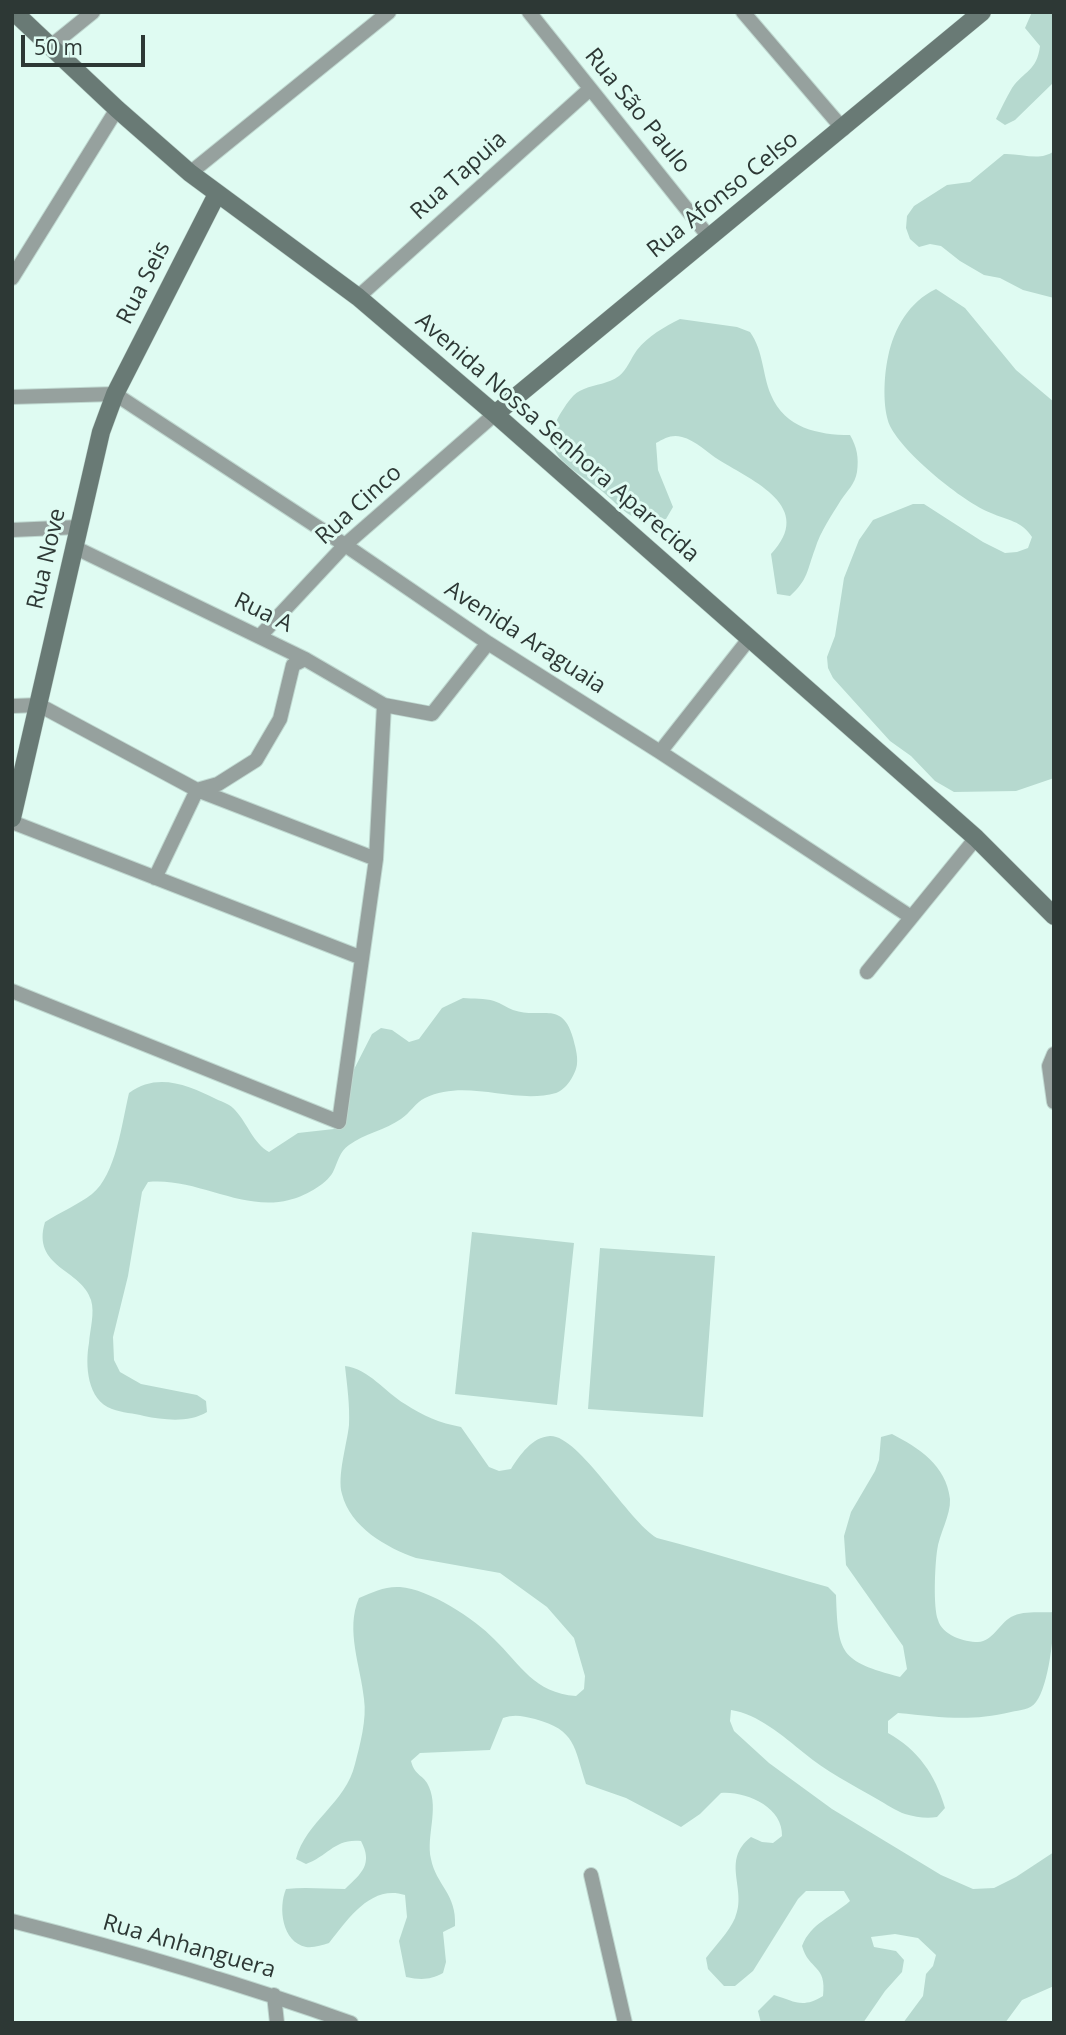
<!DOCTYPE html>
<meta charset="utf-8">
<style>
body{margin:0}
#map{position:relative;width:1066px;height:2035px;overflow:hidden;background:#dffbf2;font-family:"Open Sans",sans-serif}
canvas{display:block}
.frame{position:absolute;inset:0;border:14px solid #2d3835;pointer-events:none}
.scale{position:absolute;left:21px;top:35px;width:124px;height:32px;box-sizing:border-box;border:4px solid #2d3835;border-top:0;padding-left:9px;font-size:21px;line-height:24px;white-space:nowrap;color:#2d3835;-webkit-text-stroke:5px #dffbf2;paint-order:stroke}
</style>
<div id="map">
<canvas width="1066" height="2035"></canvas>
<div class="frame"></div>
<div class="scale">50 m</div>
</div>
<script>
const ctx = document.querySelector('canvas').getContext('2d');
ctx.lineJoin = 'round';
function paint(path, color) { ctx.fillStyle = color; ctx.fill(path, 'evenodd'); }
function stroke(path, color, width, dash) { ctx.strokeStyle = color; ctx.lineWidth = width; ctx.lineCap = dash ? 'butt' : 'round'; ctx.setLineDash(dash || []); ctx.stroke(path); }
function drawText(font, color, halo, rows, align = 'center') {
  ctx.font = font + ' "Open Sans",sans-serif'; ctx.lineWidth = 6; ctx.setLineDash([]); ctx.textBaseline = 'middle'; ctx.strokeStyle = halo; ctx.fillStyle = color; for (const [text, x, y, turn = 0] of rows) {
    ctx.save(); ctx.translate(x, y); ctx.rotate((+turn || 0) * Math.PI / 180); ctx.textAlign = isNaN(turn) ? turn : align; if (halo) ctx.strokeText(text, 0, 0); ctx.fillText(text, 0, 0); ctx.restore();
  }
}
const green = new Path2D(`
 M1032 12H1054V82L1015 120 1005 125 996 119C1001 109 1006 98 1012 88 1024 71 1037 71 1040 46L1025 28Z
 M1054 151V298L1023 290 1000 278 984 275 960 261 941 246 930 244 919 247 910 239 906 228 907 216 914 206 947 185 970 182 1004 154C1021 153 1040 162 1054 151Z
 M936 289 965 308 1016 370 1054 402V778L1016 791 954 792 935 781 911 756 890 741 833 678 828 668 827 657 835 636 844 578 859 540 873 520 913 504H924L983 542 1005 553 1017 552 1028 548 1032 537C1022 521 1007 520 991 513 963 502 903 453 890 426 882 408 884 375 888 357 894 328 909 302 936 289Z
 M680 319 737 327 750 332C764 352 762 374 771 395 785 428 818 435 850 435 857 447 859 458 857 472 855 484 847 491 841 500 832 515 820 532 815 549 807 570 808 580 790 596L777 594 771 554C816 507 753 481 719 460 708 453 695 440 682 437 672 434 665 438 656 443L658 470 673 507 666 519C628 525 625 509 598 488 569 466 535 452 562 411 568 402 573 393 584 389 596 384 608 384 619 376 627 370 631 358 637 350 648 336 664 327 680 319Z
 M463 998C473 999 485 998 494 1001 501 1003 507 1008 513 1010 541 1020 562 999 573 1038 575 1046 578 1055 577 1064 576 1074 566 1090 556 1093 514 1105 467 1078 425 1098 415 1103 410 1113 401 1119 385 1130 364 1134 349 1145 339 1152 338 1162 333 1172 326 1185 303 1197 289 1200 242 1212 196 1177 148 1182L142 1192 128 1276 113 1337 114 1360 120 1372 141 1384 197 1395 206 1401 207 1412C189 1423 164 1420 144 1416 134 1413 122 1413 112 1409 87 1400 85 1365 89 1343 90 1329 95 1313 91 1300 82 1269 31 1268 45 1222 60 1212 78 1205 92 1194 116 1175 122 1122 129 1093 157 1072 188 1085 216 1099 223 1102 231 1105 235 1110 248 1124 253 1143 269 1152L298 1133 334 1129 342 1121 346 1085 372 1034 381 1028 392 1030 409 1042 419 1039 442 1008Z
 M472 1232 574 1243 557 1405 455 1394Z
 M600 1248 715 1256 703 1417 588 1409Z
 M345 1366C369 1369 385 1392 405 1404 423 1416 440 1423 461 1427L489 1467 499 1471 511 1469C520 1455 532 1437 550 1436 579 1435 628 1521 657 1538 715 1553 771 1571 828 1587L836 1595C838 1654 840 1661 900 1677L907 1669 903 1646 846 1565 844 1536 851 1512 875 1471 879 1460 881 1437 892 1434C919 1448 946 1465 950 1499 951 1515 939 1534 937 1551 935 1565 933 1607 938 1620 942 1635 964 1642 978 1642 993 1641 999 1624 1011 1617 1023 1610 1041 1613 1054 1612 1054 1634 1049 1685 1036 1702 1030 1710 1020 1710 1011 1712 969 1722 940 1717 898 1713L888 1721V1733C918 1750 935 1774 945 1808L937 1817C926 1819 916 1817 905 1814 896 1811 886 1804 877 1799 853 1785 825 1771 804 1753 783 1736 758 1714 731 1710L730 1721 734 1731 769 1763 832 1809 941 1875 973 1889 994 1888 1016 1877 1054 1852V1986L1022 2000 1005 2023H903L923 1996 926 1974 933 1966 936 1955 918 1938 895 1934 871 1937 874 1947 896 1951 904 1960 902 1972 885 1991 863 2023H761L758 2011 774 1995C794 2001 802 2009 823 1996 827 1964 809 1971 802 1946 811 1923 832 1917 850 1901L844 1891H806L798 1899 753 1971 735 1986H724L708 1969 706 1958C715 1946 729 1932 735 1918 748 1889 720 1861 751 1837L762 1842 773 1843 782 1836C783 1807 746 1791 721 1793L700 1814 681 1827 626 1798 586 1784C574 1747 576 1730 535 1719 522 1716 515 1714 503 1718L490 1750 420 1753 411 1761C415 1777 424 1774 429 1787 439 1810 426 1836 431 1859 436 1885 457 1894 455 1926L443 1932 446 1962 443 1973C430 1980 421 1980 406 1977L399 1941 407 1917 405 1895C371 1884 348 1919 329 1943 322 1945 314 1948 306 1947 282 1942 278 1908 286 1889 306 1887 325 1889 345 1889 362 1873 373 1864 361 1841 335 1838 328 1856 306 1864L296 1859C306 1821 346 1803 355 1764 360 1745 367 1719 364 1699 361 1667 345 1630 359 1598 373 1592 385 1586 400 1587 429 1589 475 1619 494 1639 521 1665 534 1693 576 1696L584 1689 585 1676 574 1638 547 1607 500 1573 416 1558C387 1548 350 1527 342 1494 337 1476 347 1444 349 1425 350 1405 347 1385 345 1366Z`);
const street = new Path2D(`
 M529 12 709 237
 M743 12 843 129
 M51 46 93 12
 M190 173 389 12
 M12 278 117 109
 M358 297 590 89
 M12 397 115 394 345 545 488 643 660 752 911 917
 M12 530 79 527
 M74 547 305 659 384 705 432 714 488 643
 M260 636 345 545 495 414
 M12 706 39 705 197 790 376 859
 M660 752 749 639
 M12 822 362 958
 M155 878 197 790 218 784 256 760 280 719 293 665 305 659
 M867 972 976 838
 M12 991 339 1122 376 859 384 705
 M1054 1054 1049 1066 1054 1102
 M591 1875 625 2023
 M12 1921C127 1950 239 1983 351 2023
 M274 1995 277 2023`);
const secondary = new Path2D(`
 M14 12 117 109 190 173 358 297 495 414 976 838 1054 916
 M495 414 982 12
 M12 818 101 432 115 394 217 194`);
const streetNames = [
 ["Rua São Paulo",637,111,51],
 ["Rua Tapuia",459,176,-42],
 ["Rua Afonso Celso",723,195,-39],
 ["Rua Seis",144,283,-63],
 ["Avenida Nossa Senhora Aparecida",557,438,41],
 ["Rua Cinco",359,505,-42],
 ["Rua Nove",47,559,-77],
 ["Rua A",263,613,26],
 ["Avenida Araguaia",525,638,33],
 ["Rua Anhanguera",189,1947,16]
];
paint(green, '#b6d9cf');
stroke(street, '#bfd8d0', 16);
stroke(secondary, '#bfd8d0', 19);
stroke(street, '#96a19e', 14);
stroke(secondary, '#697a75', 18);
drawText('23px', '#2d3835', '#dffbf2', streetNames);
</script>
